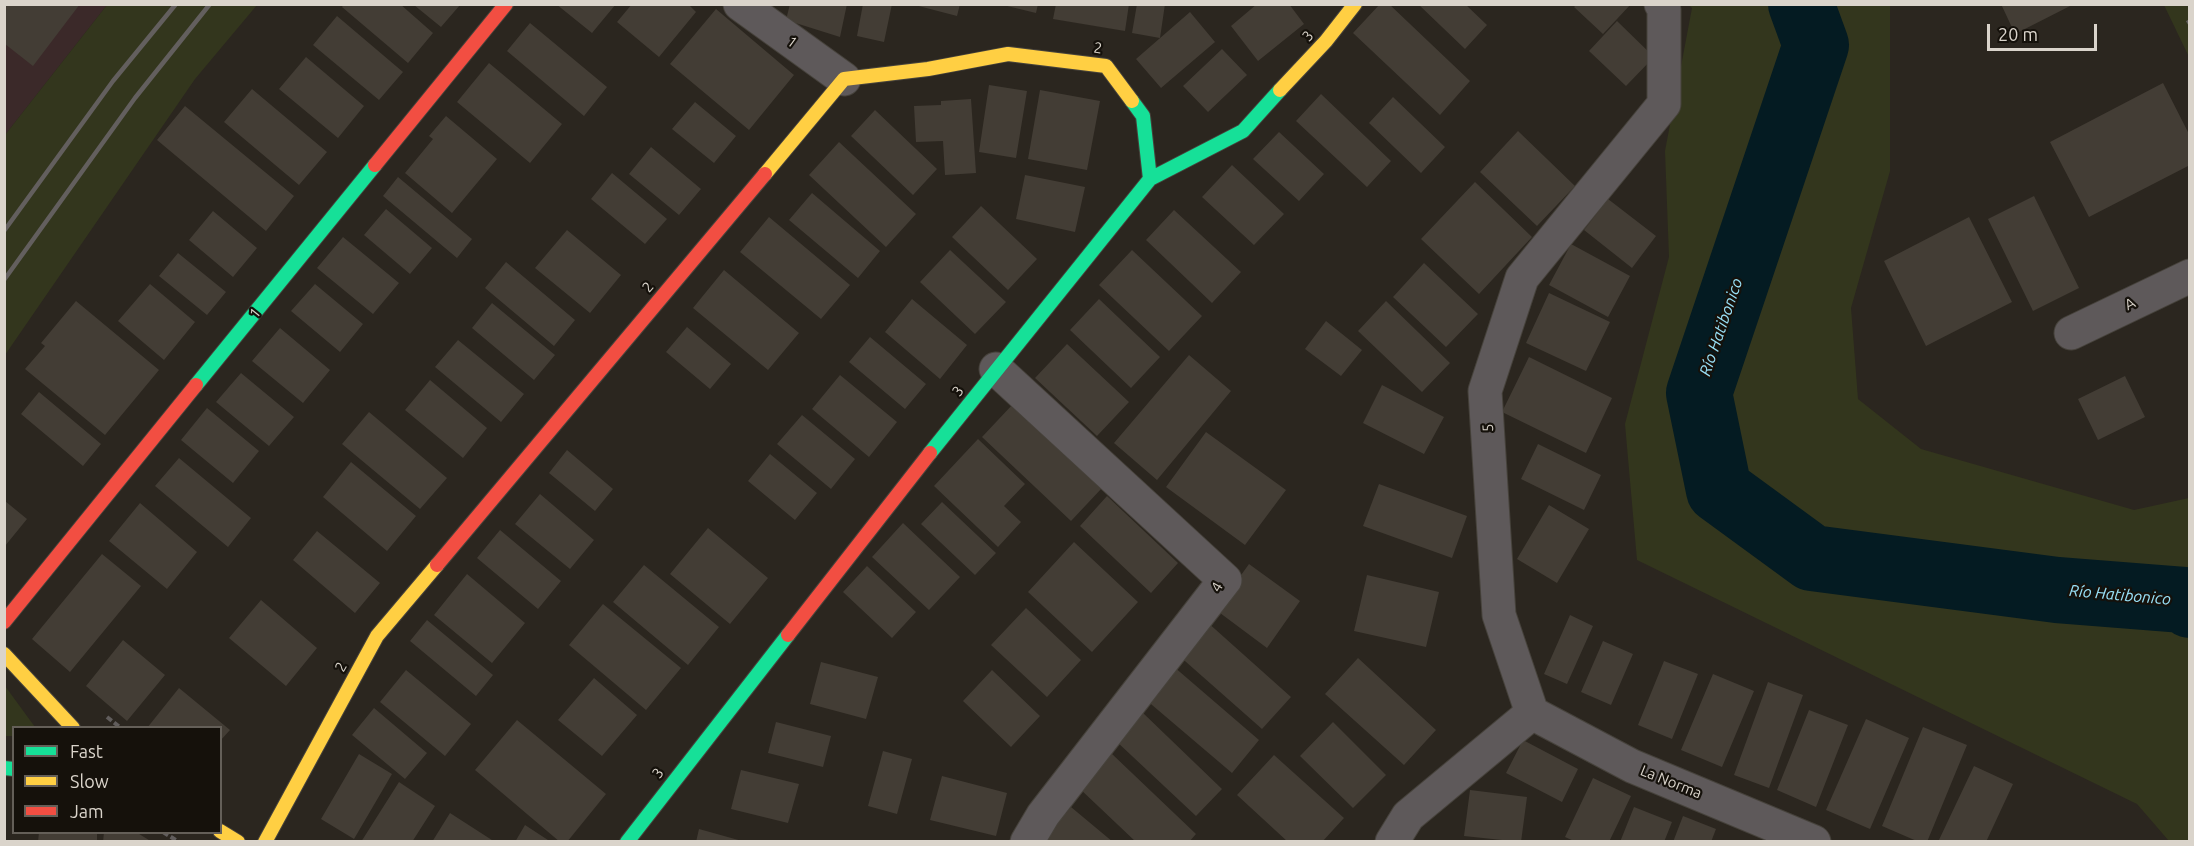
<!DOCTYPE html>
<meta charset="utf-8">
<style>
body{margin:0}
#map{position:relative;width:2194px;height:846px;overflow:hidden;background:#2b261f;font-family:Ubuntu,sans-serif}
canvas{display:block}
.frame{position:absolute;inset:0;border:6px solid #dad4cb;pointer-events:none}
.legend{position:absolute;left:12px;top:726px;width:210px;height:108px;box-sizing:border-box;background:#15110b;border:2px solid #645f58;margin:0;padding:8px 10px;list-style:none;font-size:18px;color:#dad4cb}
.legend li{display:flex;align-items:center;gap:12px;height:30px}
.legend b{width:30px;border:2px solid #645f58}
.scale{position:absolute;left:1987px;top:24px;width:110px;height:27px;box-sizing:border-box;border:3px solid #dad4cb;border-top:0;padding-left:8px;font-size:18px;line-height:21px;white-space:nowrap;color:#dad4cb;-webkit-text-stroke:4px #15110b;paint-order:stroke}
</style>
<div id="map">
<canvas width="2194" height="846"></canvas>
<div class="frame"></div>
<ul class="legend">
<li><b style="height:8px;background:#16e098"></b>Fast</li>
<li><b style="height:8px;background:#ffcf43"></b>Slow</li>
<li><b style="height:8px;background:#f24e42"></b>Jam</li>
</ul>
<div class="scale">20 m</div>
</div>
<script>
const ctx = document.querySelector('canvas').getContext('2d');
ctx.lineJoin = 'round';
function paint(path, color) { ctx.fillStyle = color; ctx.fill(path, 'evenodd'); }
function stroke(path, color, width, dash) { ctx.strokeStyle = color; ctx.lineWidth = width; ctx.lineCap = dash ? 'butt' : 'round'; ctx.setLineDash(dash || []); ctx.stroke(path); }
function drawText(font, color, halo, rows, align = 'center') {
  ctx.font = font + ' Ubuntu,sans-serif'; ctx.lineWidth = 4.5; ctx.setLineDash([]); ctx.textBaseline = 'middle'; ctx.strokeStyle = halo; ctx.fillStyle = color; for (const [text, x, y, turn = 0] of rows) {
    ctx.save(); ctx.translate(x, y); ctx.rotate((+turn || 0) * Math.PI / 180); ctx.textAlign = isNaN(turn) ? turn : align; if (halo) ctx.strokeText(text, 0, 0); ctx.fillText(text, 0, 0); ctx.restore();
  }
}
const industrial = new Path2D(`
 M5 5H107L5 135Z`);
const green = new Path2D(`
 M107 5H257L195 79 5 355V135Z
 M1689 5H1890V171L1851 308 1858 399 1921 449 2134 510 2189 498V841H2169L2137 804 1637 560 1625 424 1669 257 1665 151 1692 8Z
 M2164 5H2189V57Z
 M5 686 35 727 14 728 13 736H5Z`);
const river = new Path2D(`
 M1801 4 1816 45 1699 393 1719 490 1812 558 2057 590 2184 600 2190 605`);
const building = new Path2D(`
 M5 4H80L33 66 5 44Z
 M344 4H400L433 33 408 63 342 7Z
 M556 4H616L592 33Z
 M632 4H688L696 12 659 57 617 22Z
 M790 4H847L840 37 786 20Z
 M863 4H892L884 42 857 36Z
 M911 4H960L957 16Z
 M999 4H1038L1036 13Z
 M1056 4H1129L1125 31 1053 19Z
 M1137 4H1165L1160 38 1132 33Z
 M1257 4H1289L1304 24 1258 61 1231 26Z
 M1380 4H1389L1470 81 1440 115 1353 33Z
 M1418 4H1465L1487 25 1465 49Z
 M1577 4H1631L1603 34 1574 7Z
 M2001 4H2074L2015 34Z
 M414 5H460L441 27Z
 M716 9 794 75 749 130 670 64Z
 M1190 12 1215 42 1161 88 1136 59Z
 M337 16 403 72 379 100 313 45Z
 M1617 21 1654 57 1626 86 1589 51Z
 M530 23 607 87 584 116 507 51Z
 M1222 49 1247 75 1208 112 1183 86Z
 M306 57 364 106 338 138 279 89Z
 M489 63 562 124 530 163 457 102Z
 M2163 83 2190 136V165L2089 217 2050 142Z
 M989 85 1027 91 1016 158 979 152Z
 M252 89 327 152 299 185 224 122Z
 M1040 90 1100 101 1087 170 1028 159Z
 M1321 94 1391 161 1367 187 1296 121Z
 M1393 97 1445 147 1421 173 1369 123Z
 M971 99 976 173 945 175 943 141 916 142 914 106 941 105V101Z
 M695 102 736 136 714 163 672 129Z
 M185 106 294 196 266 231 157 140Z
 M875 110 937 169 913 195 851 136Z
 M446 116 497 159 452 213 405 173 433 139 429 136Z
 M1518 131 1575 186 1537 226 1480 172Z
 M1279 132 1324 174 1299 201 1253 159Z
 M839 142 916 214 886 247 809 175Z
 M651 147 701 189 679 215 629 174Z
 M1232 165 1284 214 1254 245 1202 197Z
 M612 173 667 219 645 244 591 199Z
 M1025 175 1085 187 1075 232 1016 219Z
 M398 177 472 239 457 258 383 196Z
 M1475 182 1532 237 1479 294 1421 239Z
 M812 193 880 251 858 278 789 220Z
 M2034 196 2079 288 2033 311 1988 219Z
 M1608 199 1656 236 1632 268 1584 230Z
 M981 206 1037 259 1008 290 952 237Z
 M386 209 432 248 410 274 364 235Z
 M1174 210 1241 272 1212 303 1146 240Z
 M213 211 257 248 233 277 189 240Z
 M769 217 850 285 821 319 740 252Z
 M1969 217 2012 302 1926 346 1884 261Z
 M567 230 621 275 590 313 535 268Z
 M343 237 399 283 373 314 317 268Z
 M1571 244 1630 276 1608 317 1549 285Z
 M950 250 1006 302 975 334 920 282Z
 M1132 250 1202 316 1169 351 1099 285Z
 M178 253 226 292 207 315 159 276Z
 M506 262 575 320 554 346 485 288Z
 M1424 263 1478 314 1446 347 1393 297Z
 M724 270 799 333 768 370 693 308Z
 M150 284 195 322 164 360 118 321Z
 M315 284 363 324 340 352 291 311Z
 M1549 293 1610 322 1586 371 1526 343Z
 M912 299 967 345 940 379 885 332Z
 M1099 299 1160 357 1131 388 1070 330Z
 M76 301 159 370 105 435 25 369 45 346 41 343Z
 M1386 301 1450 363 1422 392 1358 331Z
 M492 303 555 355 534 380 472 328Z
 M1326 321 1362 350 1341 376 1305 349Z
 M687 327 731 364 710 389 666 352Z
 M280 328 330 370 303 403 252 361Z
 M870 337 926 384 905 409 849 362Z
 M458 340 524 394 501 422 435 367Z
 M1067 344 1129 402 1097 436 1035 378Z
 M1189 355 1231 391 1157 480 1114 443Z
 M1529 357 1612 398 1586 453 1502 412Z
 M241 373 294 417 269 446 216 402Z
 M840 375 897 422 869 457 812 409Z
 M2125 376 2145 417 2098 440 2078 399Z
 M430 380 487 428 463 458 405 410Z
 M1382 385 1444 417 1424 454 1363 423Z
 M39 392 101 444 83 466 21 414Z
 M1013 404 1102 488 1071 521 982 437Z
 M207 408 259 451 233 483 181 440Z
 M369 412 447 478 420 509 342 444Z
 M802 415 855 459 831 489 777 444Z
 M1206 432 1286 490 1245 545 1166 487Z
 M978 439 1025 484 1004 506 1021 522 998 547 934 486Z
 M1538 444 1601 475 1584 510 1521 479Z
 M567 450 613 489 595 511 549 473Z
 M770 454 817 493 795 520 748 481Z
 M179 458 251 518 228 547 155 486Z
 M351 462 416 516 387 551 323 497Z
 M1379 484 1467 516 1452 558 1363 526Z
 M540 494 594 540 570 569 515 524Z
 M1107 496 1178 563 1151 593 1080 526Z
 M5 501 27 519 5 546Z
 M942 502 996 553 975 575 921 524Z
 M140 503 197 552 167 589 109 541Z
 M1549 505 1589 529 1557 583 1517 559Z
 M903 523 960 577 929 610 872 557Z
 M708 528 768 578 730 624 670 574Z
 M500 530 561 581 538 609 477 558Z
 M317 531 380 583 355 613 293 560Z
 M1074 542 1138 602 1092 652 1028 592Z
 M102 554 141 586 70 672 32 639Z
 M1249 564 1300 601 1267 648 1216 610Z
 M644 565 719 627 688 665 613 602Z
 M867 566 916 612 892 638 843 592Z
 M467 574 525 623 492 663 434 615Z
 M1367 575 1439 592 1426 647 1354 631Z
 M261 600 317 648 286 686 229 638Z
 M603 604 681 668 646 710 569 645Z
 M1026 608 1081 660 1047 697 991 645Z
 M1570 615 1593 626 1567 684 1544 674Z
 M427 620 493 675 476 696 410 641Z
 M1206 621 1291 697 1262 729 1177 654Z
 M123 640 165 675 127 721 86 686Z
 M1603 641 1633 654 1611 705 1581 692Z
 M1358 658 1436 730 1404 765 1325 694Z
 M1664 661 1698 674 1672 739 1638 725Z
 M821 662 878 677 866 719 810 704Z
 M1173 666 1259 740 1232 773 1145 699Z
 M406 670 471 724 445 756 380 702Z
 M992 670 1040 716 1011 747 963 701Z
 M1713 674 1754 691 1722 767 1681 750Z
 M594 678 637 715 602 756 558 720Z
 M1768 682 1803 695 1769 788 1734 775Z
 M179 688 230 730 220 741V728H147Z
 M374 708 427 753 405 779 352 735Z
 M1809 710 1848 725 1816 807 1777 790Z
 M1142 712 1222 789 1196 816 1116 741Z
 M1866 719 1909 738 1870 829 1826 810Z
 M517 720 606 794 567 842H560L475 770Z
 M776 722 831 736 823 767 768 753Z
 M1333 722 1386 775 1353 808 1300 756Z
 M1923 727 1967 745 1927 842H1919L1882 826Z
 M1523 740 1578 769 1562 802 1506 773Z
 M883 751 912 759 897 814 868 806Z
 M1111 753 1196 834 1189 842H1136L1079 788Z
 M359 754 392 774 354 839 321 819Z
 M1274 755 1344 818 1322 842H1288L1237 795Z
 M1974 766 2013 784 1986 842H1938Z
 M741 770 799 784 788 823 731 809Z
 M942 776 1007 793 996 836 930 820Z
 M1593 778 1631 796 1609 842H1576L1565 837Z
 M399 782 435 806 412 842H361Z
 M1470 790 1527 797 1521 842 1464 836Z
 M1071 807 1113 842H1047L1044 839Z
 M1634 807 1672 822 1664 842H1620Z
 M450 813 495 842H432Z
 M1683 816 1716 829 1711 842H1673Z
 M525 825 551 842H515Z
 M699 829 742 841V842H696Z
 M39 832H97V842H38Z
 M104 832H136L152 842H103Z`);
const path = new Path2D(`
 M2187 23 2190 21
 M107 717 121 728
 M163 832 179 842`);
const street = new Path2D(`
 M740 4 844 79
 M2071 333 2190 276
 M996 369 1225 580 1043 815 1027 842
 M1532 713 1499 615 1485 391 1522 278 1664 104V9L1661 4
 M1532 713 1632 766 1814 842
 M1392 842 1408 816 1532 713`);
const fast = new Path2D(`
 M1132 101 1143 116 1150 179
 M196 385 375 165
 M930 453 1150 179 1243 131 1280 90
 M4 768 14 769
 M627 842 788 635`);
const slow = new Path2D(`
 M1280 90 1326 41 1355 4
 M765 174 844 79 928 69 1008 54 1106 66 1132 101
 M4 654 73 728
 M220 831 238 842
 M265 842 377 636 437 565`);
const jam = new Path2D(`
 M375 165 506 4
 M437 565 765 174
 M4 622 196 385
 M788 635 930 453`);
const rail = new Path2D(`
 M4 231 113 81 176 4
 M4 280 135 98 210 4`);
const streetNames = [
 ["3",1308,36,-48],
 ["1",792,42,36],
 ["2",1098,48,9],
 ["2",648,287,-50],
 ["A",2130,304,-26],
 ["1",255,313,-51],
 ["3",958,391,-52],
 ["5",1488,428,-94],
 ["4",1217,587,-60],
 ["2",341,667,-61],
 ["3",658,773,-52],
 ["La Norma",1671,782,22]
];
const waterNames = [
 ["Río Hatibonico",1721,327,-71],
 ["Río Hatibonico",2120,595,5]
];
paint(industrial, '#3b2929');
paint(green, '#33361d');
stroke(river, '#041b22', 66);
paint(building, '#433d35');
stroke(street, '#46423b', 35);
stroke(fast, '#46423b', 16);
stroke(slow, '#46423b', 16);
stroke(jam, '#46423b', 16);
stroke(path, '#615d5c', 4, [6, 3]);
stroke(street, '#5e595a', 33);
stroke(fast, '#16e098', 14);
stroke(slow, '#ffcf43', 14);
stroke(jam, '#f24e42', 14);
stroke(rail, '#635f5e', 4.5);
drawText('15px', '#dad4cb', '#15110b', streetNames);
drawText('italic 16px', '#99e2f9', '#15110b', waterNames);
</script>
